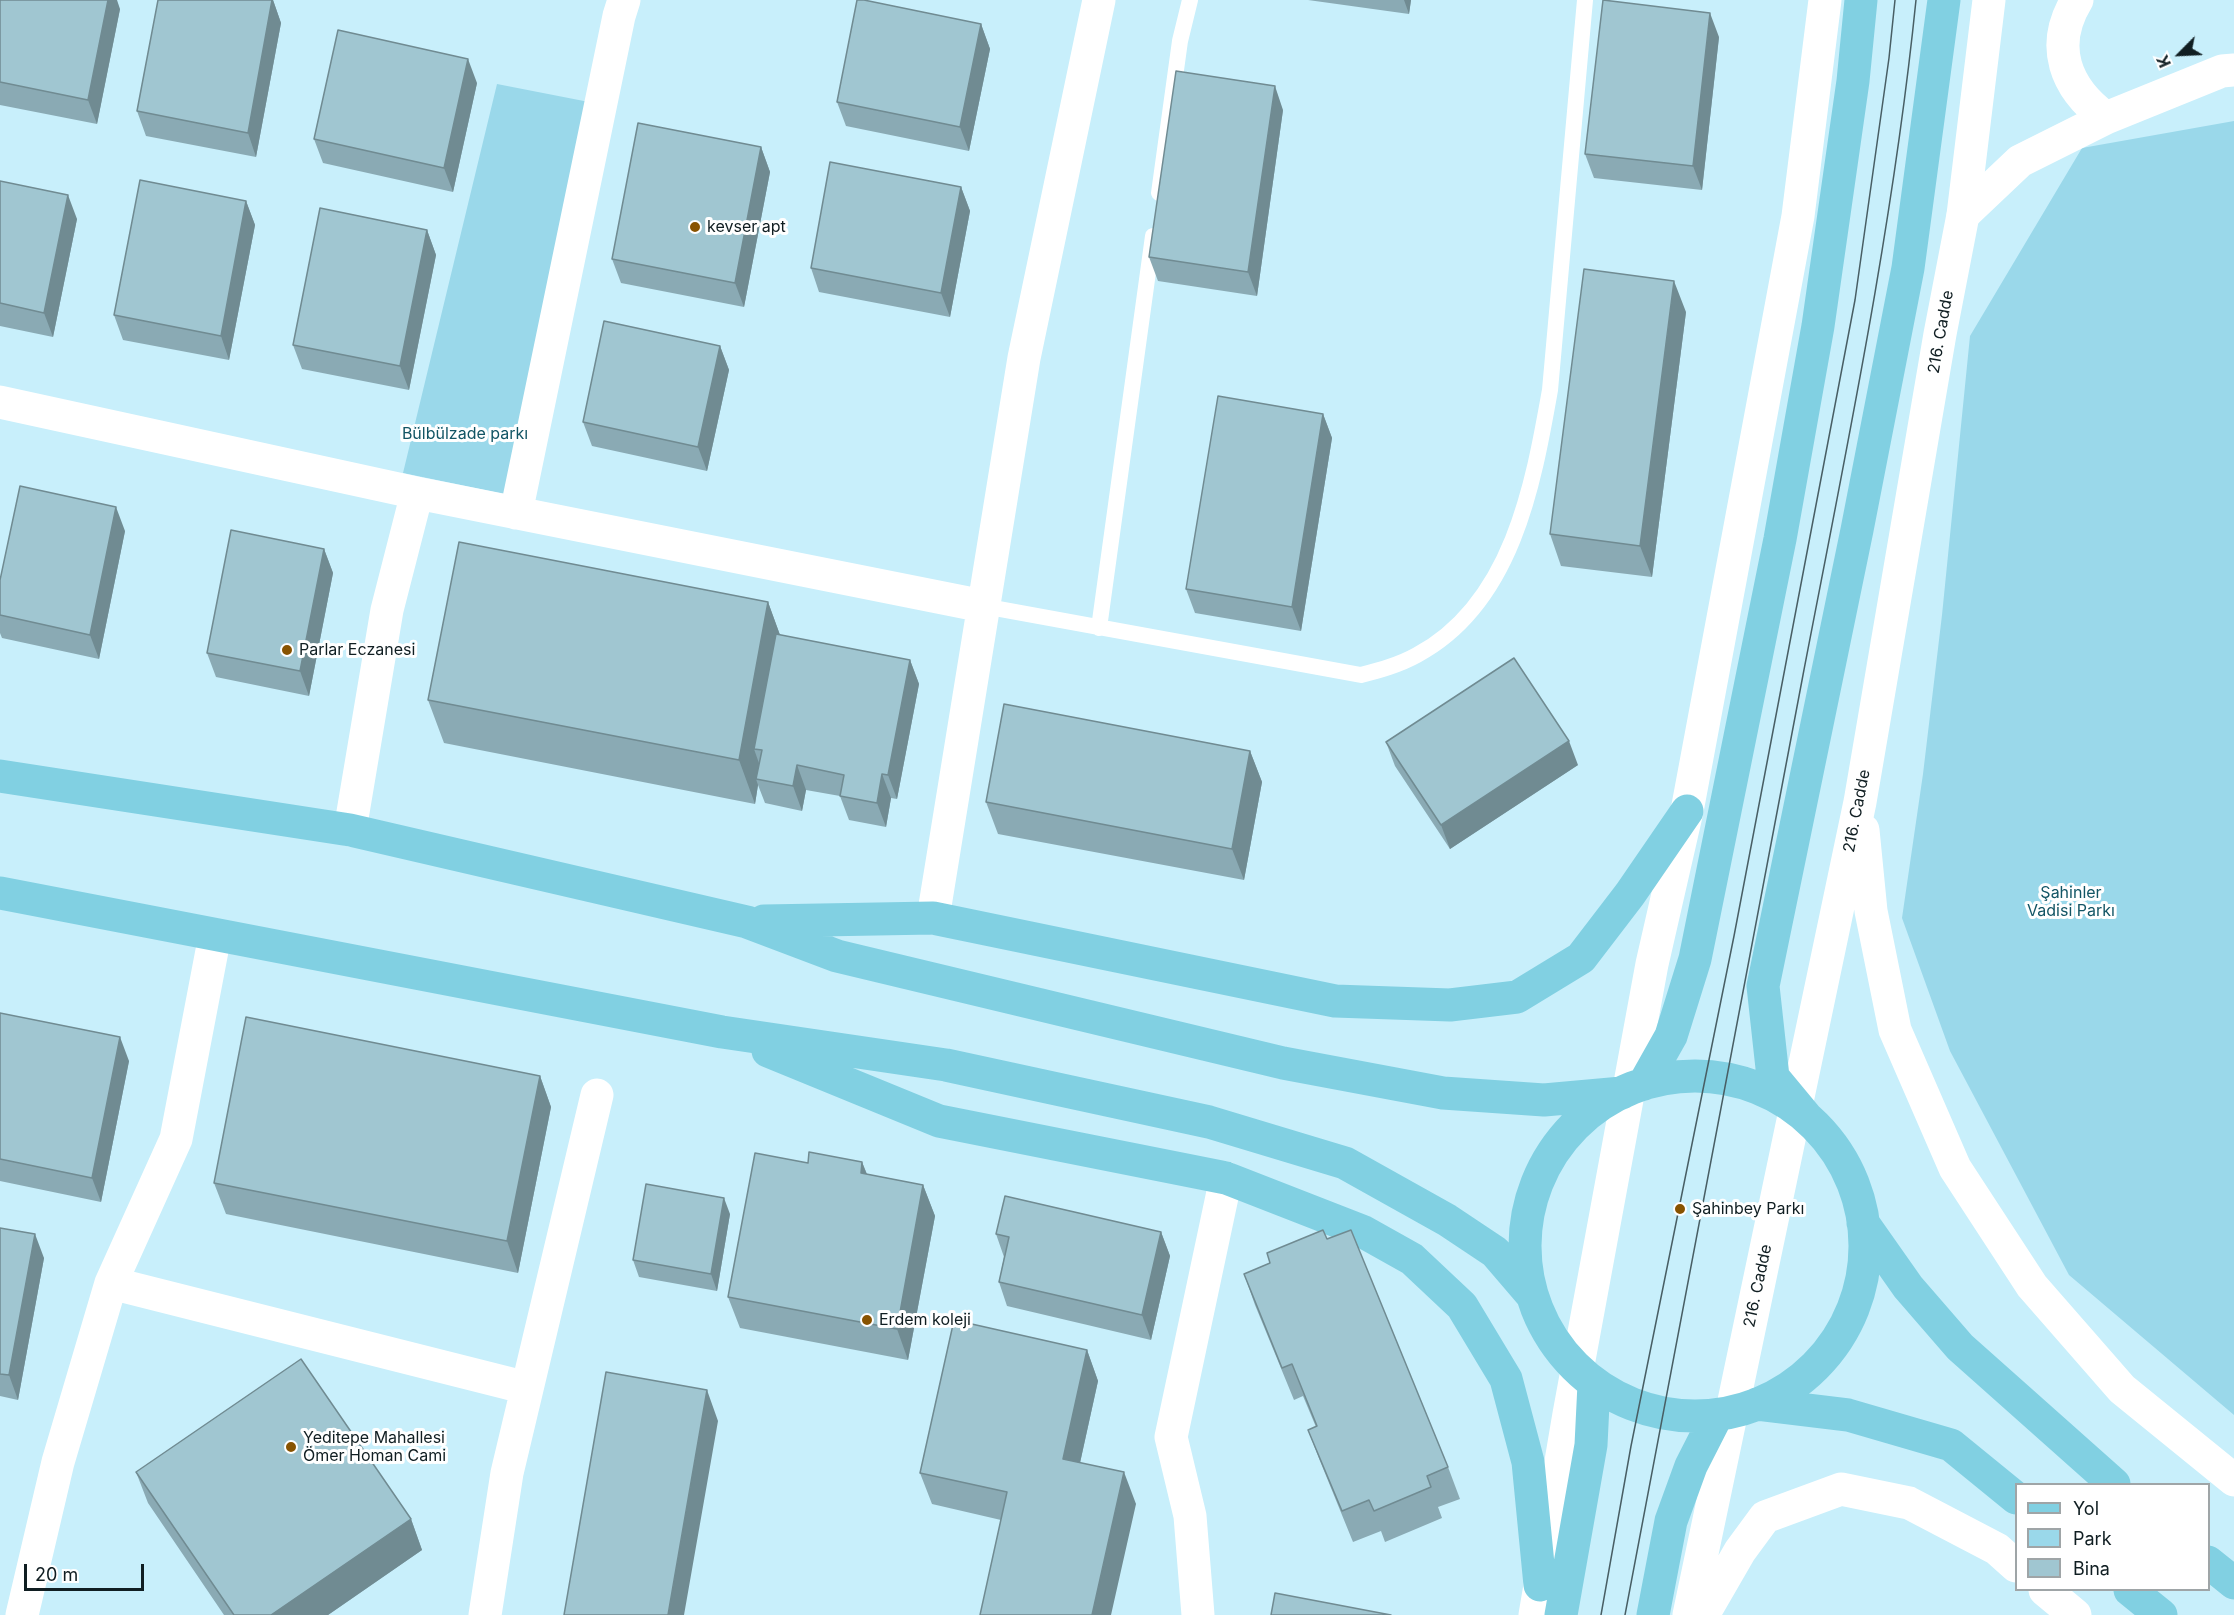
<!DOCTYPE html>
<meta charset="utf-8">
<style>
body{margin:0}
#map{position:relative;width:2234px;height:1615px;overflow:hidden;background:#c8effb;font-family:Inter,sans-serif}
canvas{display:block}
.legend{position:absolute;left:2015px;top:1483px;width:195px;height:108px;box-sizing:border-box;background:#fff;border:2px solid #9fa5a7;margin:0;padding:8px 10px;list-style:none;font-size:18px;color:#101e22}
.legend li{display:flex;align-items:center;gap:12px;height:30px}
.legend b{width:30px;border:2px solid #9fa5a7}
.north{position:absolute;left:2150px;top:24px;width:60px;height:60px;-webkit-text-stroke:4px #fff;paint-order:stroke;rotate:246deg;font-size:16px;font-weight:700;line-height:24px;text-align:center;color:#101e22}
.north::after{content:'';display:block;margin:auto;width:21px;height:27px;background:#101e22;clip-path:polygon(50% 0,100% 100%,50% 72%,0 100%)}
.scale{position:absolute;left:24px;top:1564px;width:120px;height:27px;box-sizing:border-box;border:3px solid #101e22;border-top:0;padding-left:8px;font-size:18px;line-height:21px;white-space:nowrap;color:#101e22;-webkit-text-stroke:4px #fff;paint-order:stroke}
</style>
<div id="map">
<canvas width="2234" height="1615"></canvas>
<ul class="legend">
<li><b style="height:8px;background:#81d0e2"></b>Yol</li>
<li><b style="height:16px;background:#9ad8ea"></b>Park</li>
<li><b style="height:16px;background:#a0c6d1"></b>Bina</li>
</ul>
<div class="north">K</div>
<div class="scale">20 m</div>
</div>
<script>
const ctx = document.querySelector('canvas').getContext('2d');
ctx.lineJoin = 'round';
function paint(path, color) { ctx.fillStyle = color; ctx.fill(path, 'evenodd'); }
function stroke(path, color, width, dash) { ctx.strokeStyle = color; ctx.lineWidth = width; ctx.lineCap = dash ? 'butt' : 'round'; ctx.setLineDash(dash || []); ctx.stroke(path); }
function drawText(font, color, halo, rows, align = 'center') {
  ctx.font = font + ' Inter,sans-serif'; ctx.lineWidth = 6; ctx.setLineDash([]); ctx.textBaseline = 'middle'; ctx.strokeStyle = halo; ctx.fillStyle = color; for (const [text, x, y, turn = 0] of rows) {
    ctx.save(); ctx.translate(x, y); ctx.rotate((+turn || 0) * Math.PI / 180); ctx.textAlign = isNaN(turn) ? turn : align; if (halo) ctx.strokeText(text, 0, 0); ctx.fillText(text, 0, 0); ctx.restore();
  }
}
const green = new Path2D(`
 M497 84 589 102 504 494 403 473Z
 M2234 121V1415L2069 1275 1950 1051 1902 918 1923 774 1942 615 1970 336 2082 148Z`);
const service = new Path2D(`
 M1159 193 1180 41 1190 0
 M983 606 1361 675C1380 670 1399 665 1417 655 1512 604 1533 486 1550 390L1585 0
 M1099 628 1153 236`);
const minor = new Path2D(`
 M0 402 417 493 983 606
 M516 513 619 16 624 0
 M350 830 387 610 417 493
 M933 918 1024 358 1099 0
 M111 1283 527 1388
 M22 1615 58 1462 111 1283 176 1139 215 935
 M485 1615 507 1473 597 1095
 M1198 1615 1190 1516 1171 1437 1226 1178`);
const tertiary = new Path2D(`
 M2077 0C2049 46 2065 88 2106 118
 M1963 215 2020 161 2106 118 2222 71 2234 70`);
const secondary = new Path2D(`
 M1863 830 1871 911 1895 1030 1955 1168 2032 1286 2122 1389 2234 1480
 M2045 1590 2075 1615
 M1535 1615 1569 1414 1652 964 1687 811 1798 216 1825 0
 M1689 1615 1860 802 1940 334 1963 215 1989 0
 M1703 1615 1740 1551 1765 1517 1841 1489 1909 1503 1997 1549 2016 1566`);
const primary = new Path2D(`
 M0 776 350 830 747 922 837 956 1283 1063 1443 1093 1544 1100 1622 1093
 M0 893 722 1032 946 1065 1209 1122 1345 1163 1447 1220 1495 1252 1531 1294
 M764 921 933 918 1335 1001 1450 1005 1517 997 1581 958 1630 894 1687 811
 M768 1051 939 1121 1226 1178 1362 1231 1412 1259 1462 1306 1506 1379 1528 1462 1540 1585
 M1525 1246a170 170 0 1 1 340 0a170 170 0 1 1-340 0Z
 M1644 1084 1671 1036 1695 959 1780 539 1818 326 1853 81 1861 0
 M1807 1118 1773 1077 1763 986 1857 530 1908 268 1944 0
 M1863 1223 1908 1287 1960 1347 2114 1484
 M1757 1404 1848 1415 1951 1445 2016 1498
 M2208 1562 2234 1583
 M2130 1590 2161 1615
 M1561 1615 1591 1445 1594 1384
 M1653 1615 1671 1521 1691 1466 1717 1415`);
const tram = new Path2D(`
 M1601 1615 1631 1446 1734 936 1855 300 1889 58 1895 0
 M1625 1615C1682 1301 1743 988 1803 675 1846 451 1893 227 1916 0`);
const wall = new Path2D(`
 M0 0 120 9 97 124 0 105Z
 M158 0H273L281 23 256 157 146 136 137 111Z
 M1308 0H1411L1409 14Z
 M981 24 990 49 969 151 846 126 837 102Z
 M1719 37 1702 190 1594 178 1585 154Z
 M477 83 453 192 323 163 314 139Z
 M1283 110 1257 296 1158 281 1149 257Z
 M761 147 770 172 744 307 621 283 612 259Z
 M0 181 77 219 53 337 0 326Z
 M961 187 970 211 950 317 819 292 811 268Z
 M246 201 255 225 229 360 123 340 114 315Z
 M427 230 436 255 409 390 302 369 293 345Z
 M1686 312 1652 577 1561 566 1550 534Z
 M720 346 729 370 707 471 592 446 583 422Z
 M1323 414 1332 438 1301 631 1195 613 1186 589Z
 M125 531 99 659 2 638 0 633V580Z
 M324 549 333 573 309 696 216 677 207 653Z
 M768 602 780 635 910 660 919 684 897 799 891 798 886 827 849 820 840 796 806 790 802 811 765 803 758 785 755 804 444 743 428 700Z
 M1386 742 1578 765 1450 849 1395 766Z
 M1250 751 1262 782 1244 880 998 834 986 802Z
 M0 1013 129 1061 101 1202 0 1181Z
 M540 1076 551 1107 518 1273 226 1214 214 1183Z
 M862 1162 867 1174 923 1185 935 1216 908 1360 740 1328 728 1297 808 1163Z
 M730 1214 717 1291 639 1277 633 1260Z
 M0 1228 44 1258 18 1400 0 1396Z
 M1161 1232 1170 1256 1151 1340 1007 1306 999 1282 1004 1257 996 1234Z
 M1327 1239 1448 1467 1460 1499 1438 1507 1442 1518 1385 1542 1381 1531 1353 1542 1320 1461 1308 1430 1316 1427 1303 1396 1294 1400 1255 1305 1244 1274Z
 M1087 1350 1098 1381 1080 1463 1136 1504 1001 1520 932 1504 920 1473Z
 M136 1472 411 1519 422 1550 328 1615H224L148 1503Z`);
const shadedWall = new Path2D(`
 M108 0H117L120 9 97 124 88 100Z
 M272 0H273L281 23 256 157 248 133Z
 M1404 0H1411L1409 14Z
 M1710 13 1719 37 1702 190 1693 166Z
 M981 24 990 49 969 151 960 127Z
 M468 59 477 83 453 192 444 168Z
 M1275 86 1283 110 1257 296 1248 272Z
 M761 147 770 172 744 307 735 283Z
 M961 187 970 211 950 317 941 293Z
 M68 195 77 219 53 337 44 313Z
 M246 201 255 225 229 360 221 336Z
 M427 230 436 255 409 390 400 366Z
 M1674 281 1686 312 1652 577 1640 546Z
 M720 346 729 370 707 471 698 447Z
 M1323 414 1332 438 1301 631 1292 607Z
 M116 507 125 531 99 659 90 635Z
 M324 549 333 573 309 696 300 671Z
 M768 602 784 646 762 750 754 749 761 769 756 779 758 785 755 804 739 760Z
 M910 660 919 684 897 799 888 775Z
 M1569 741 1578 765 1450 849 1441 825Z
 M1250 751 1262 782 1244 880 1232 849Z
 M797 765 806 790 802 811 793 786Z
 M882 774 891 798 886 827 877 803Z
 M120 1037 129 1061 101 1202 92 1178Z
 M540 1076 551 1107 518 1273 507 1241Z
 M862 1162 874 1193 861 1173Z
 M923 1185 935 1216 908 1360 897 1329Z
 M724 1198 730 1214 717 1291 711 1274Z
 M1161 1232 1170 1256 1151 1340 1142 1315Z
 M35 1234 44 1258 18 1400 9 1375Z
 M1087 1350 1098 1381 1074 1490 1063 1459Z
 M707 1390 718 1421 684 1615H668Z
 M1124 1472 1136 1504 1111 1615H1092Z
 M411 1519 422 1550 328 1615H271Z`);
const building = new Path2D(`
 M0 0H108L88 100 0 82Z
 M158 0H272L248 133 137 111Z
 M857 0H864L981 24 960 127 837 102Z
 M1603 0 1710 13 1693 166 1585 154Z
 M338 30 468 59 444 168 314 139Z
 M1176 71 1275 86 1248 272 1149 257Z
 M638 123 761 147 735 283 612 259Z
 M830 162 961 187 941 293 811 268Z
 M140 180 246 201 221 336 114 315Z
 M0 181 68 195 44 313 0 303Z
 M320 208 427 230 400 366 293 345Z
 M1584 269 1674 281 1640 546 1550 534Z
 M604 321 720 346 698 447 583 422Z
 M1218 396 1323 414 1292 607 1186 589Z
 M20 486 116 507 90 635 0 615V580Z
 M231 530 324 549 300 671 207 653Z
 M459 542 768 602 739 760 428 700Z
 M776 634 910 660 888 775 882 774 877 803 840 796 844 775 797 765 793 786 756 779 762 750 754 749Z
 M1514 658 1569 741 1441 825 1386 742Z
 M1004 704 1250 751 1232 849 986 802Z
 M0 1013 120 1037 92 1178 0 1159Z
 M246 1017 540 1076 507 1241 214 1183Z
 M809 1152 862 1162 861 1173 923 1185 897 1329 728 1297 755 1153 808 1163Z
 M646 1184 724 1198 711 1274 633 1260Z
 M1005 1196 1161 1232 1142 1315 999 1282 1009 1237 996 1234Z
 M0 1228 35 1234 9 1375 0 1374Z
 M1323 1230 1327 1239 1351 1230 1448 1467 1427 1476 1431 1487 1374 1511 1369 1500 1342 1511 1308 1430 1317 1426 1292 1364 1282 1368 1244 1274 1270 1263 1267 1253Z
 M954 1320 1087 1350 1063 1459 1124 1472 1092 1615H980L1007 1492 920 1473Z
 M301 1359 411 1519 271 1615H234L136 1472Z
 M606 1372 707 1390 668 1615H564Z
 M1275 1593 1391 1615H1271Z`);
const markers = [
 [695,227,6,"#885300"],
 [287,650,6,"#885300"],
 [1680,1209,6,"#885300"],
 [867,1320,6,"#885300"],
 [291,1447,6,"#885300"]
];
const poiNames = [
 ["kevser apt",707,227],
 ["Parlar Eczanesi",299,650],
 ["Şahinbey Parkı",1692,1209],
 ["Erdem koleji",879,1320],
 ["Yeditepe Mahallesi",303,1438],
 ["Ömer Homan Cami",303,1456]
];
const streetNames = [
 ["216. Cadde",1941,332,-80],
 ["216. Cadde",1857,811,-79],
 ["216. Cadde",1758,1286,-78]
];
const parkNames = [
 ["Bülbülzade parkı",465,434],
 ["Şahinler",2071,893],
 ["Vadisi Parkı",2071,911]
];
paint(green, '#9ad8ea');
stroke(service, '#fff', 16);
stroke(minor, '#fff', 33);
stroke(tertiary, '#fff', 33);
stroke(secondary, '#fff', 33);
stroke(primary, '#81d0e2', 33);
stroke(tram, '#485e64', 1.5);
paint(wall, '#8aaab4');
paint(shadedWall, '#708b92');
paint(building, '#a0c6d1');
stroke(building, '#708b92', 1.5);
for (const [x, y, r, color] of markers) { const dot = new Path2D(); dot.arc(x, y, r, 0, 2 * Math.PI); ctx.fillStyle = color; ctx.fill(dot); stroke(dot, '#fff', 2); }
drawText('16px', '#101e22', '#fff', poiNames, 'left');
drawText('16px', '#101e22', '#fff', streetNames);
drawText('16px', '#125565', '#fff', parkNames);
</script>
